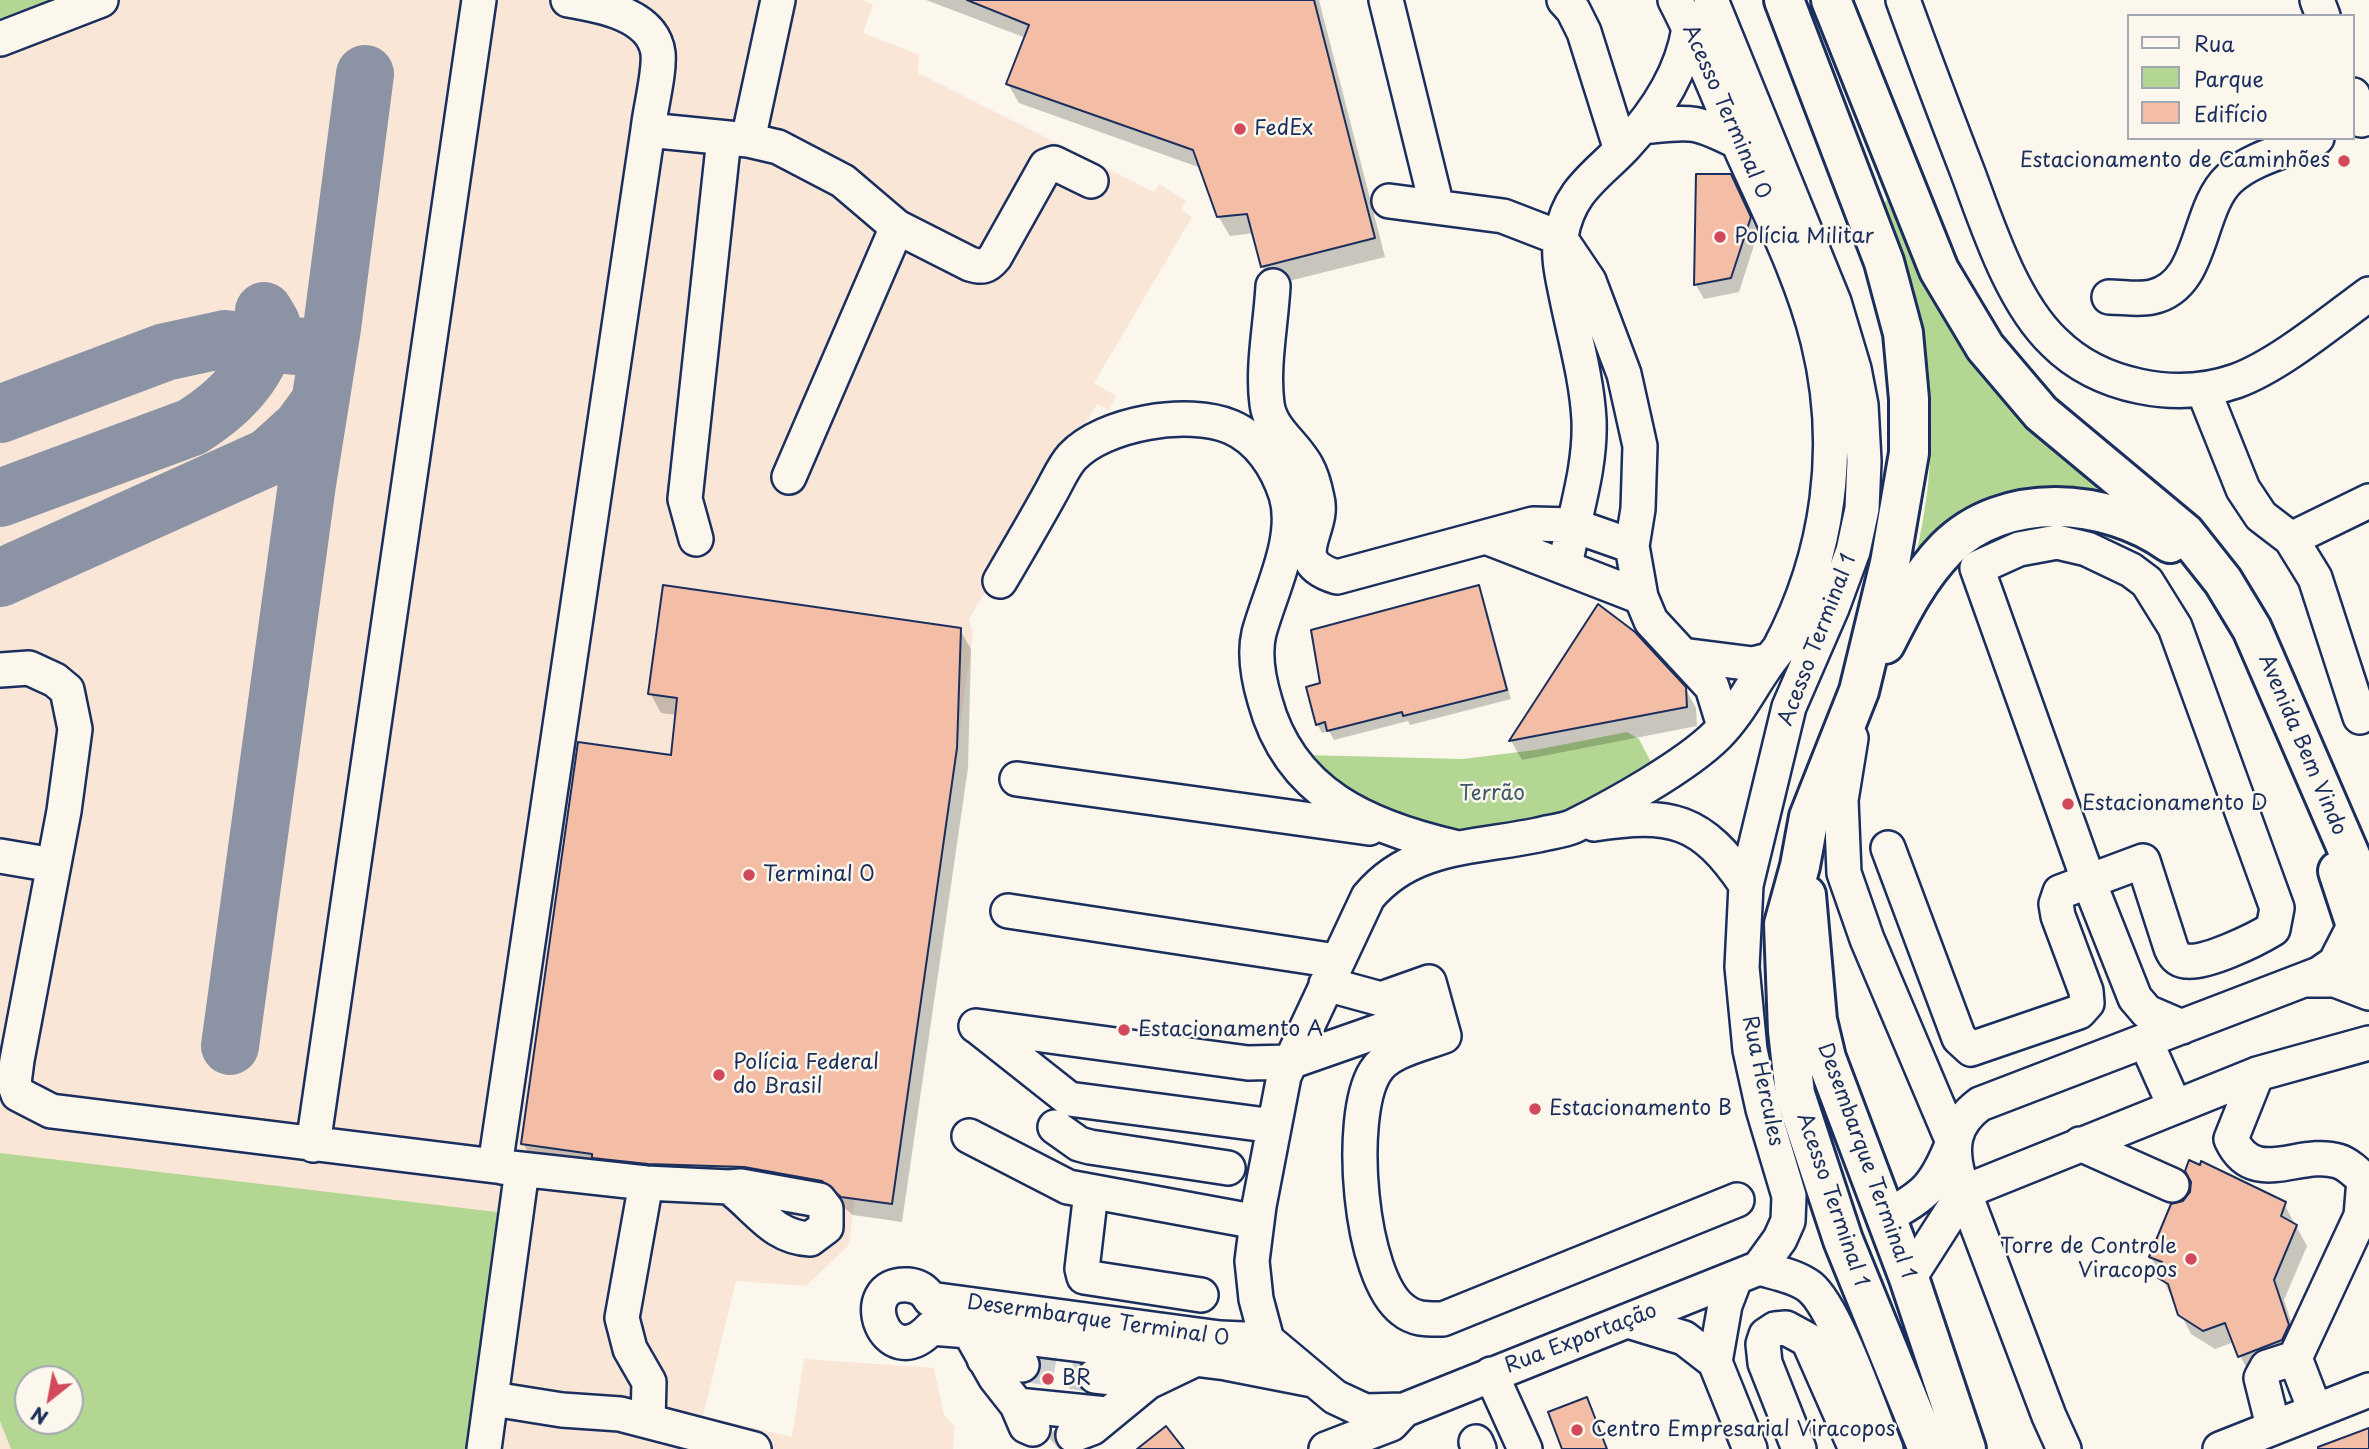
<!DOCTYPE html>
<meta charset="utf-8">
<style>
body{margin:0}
#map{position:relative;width:2369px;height:1449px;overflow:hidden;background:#fbf7ec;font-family:"Playpen Sans",sans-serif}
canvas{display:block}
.legend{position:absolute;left:2127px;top:14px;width:228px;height:126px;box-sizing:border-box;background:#fbf7ec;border:2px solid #a1a7b3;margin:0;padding:9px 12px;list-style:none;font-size:21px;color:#1b2f5e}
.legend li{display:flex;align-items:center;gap:14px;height:35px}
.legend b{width:35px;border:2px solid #a1a7b3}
.north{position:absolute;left:14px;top:1365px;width:70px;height:70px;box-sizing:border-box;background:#fbf7ec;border:2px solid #a1a7b3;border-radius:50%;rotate:211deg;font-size:19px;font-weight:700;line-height:28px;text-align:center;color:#1b2f5e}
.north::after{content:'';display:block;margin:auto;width:24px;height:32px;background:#d1495b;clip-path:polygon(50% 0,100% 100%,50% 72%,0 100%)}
</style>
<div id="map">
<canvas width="2369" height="1449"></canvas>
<ul class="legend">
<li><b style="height:9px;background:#fbf7ec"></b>Rua</li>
<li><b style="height:19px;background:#b3d792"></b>Parque</li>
<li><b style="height:19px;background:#f3bea5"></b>Edifício</li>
</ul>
<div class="north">N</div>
</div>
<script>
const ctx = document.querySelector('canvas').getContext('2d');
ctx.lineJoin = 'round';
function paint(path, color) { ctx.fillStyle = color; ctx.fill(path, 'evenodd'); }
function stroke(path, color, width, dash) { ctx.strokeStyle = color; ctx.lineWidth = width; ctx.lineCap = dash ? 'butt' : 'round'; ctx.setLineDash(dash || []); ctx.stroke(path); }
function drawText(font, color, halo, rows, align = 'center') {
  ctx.font = font + ' "Playpen Sans",sans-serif'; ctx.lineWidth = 5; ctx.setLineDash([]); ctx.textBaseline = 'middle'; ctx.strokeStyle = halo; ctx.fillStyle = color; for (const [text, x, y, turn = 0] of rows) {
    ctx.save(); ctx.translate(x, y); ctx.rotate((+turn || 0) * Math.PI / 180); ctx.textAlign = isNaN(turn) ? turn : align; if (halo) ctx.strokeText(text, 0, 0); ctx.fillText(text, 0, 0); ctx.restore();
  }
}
const built = new Path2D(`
 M0 0H861L873 4 863 33 919 55 918 73 1154 192 1159 184 1186 201 1181 210 1192 217 1094 383 1116 396 1109 410 1097 404 969 619 973 633 957 748 855 1199 849 1245 806 1286 736 1281 703 1416 792 1437 804 1359 934 1368 944 1415 955 1427 953 1449H0ZM28 1379H70V1421H28Z`);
const green = new Path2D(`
 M0 0H55L0 19Z
 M1887 200 1920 273 2053 447 2093 482 2101 496 1915 560C1946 428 1931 329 1884 203Z
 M1627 732 1639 739 1653 766C1611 787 1542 828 1497 832 1448 837 1391 817 1349 792 1333 783 1319 767 1305 755L1463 759 1535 750Z
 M0 1153 505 1213 474 1449H11L0 1421ZM28 1379H70V1421H28Z`);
const shadow = new Path2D(`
 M926 0H1319L1385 257 1273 285 1262 266 1254 233 1230 236 1218 216 1201 168 1019 103 1008 84 1026 38Z
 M1697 176 1739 191 1758 233 1739 292 1704 299 1696 285Z
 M1478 587 1483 596 1511 699 1410 725 1408 721 1334 740 1329 731 1322 733 1317 724 1322 685Z
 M1598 607 1685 688 1696 708 1697 726 1522 760 1511 741Z
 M960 630 971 649 968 768 902 1222 853 1215 835 1200 534 1163 523 1143 672 756 677 715 661 713 650 693Z
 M2284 1204 2307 1246 2284 1300 2299 1345 2250 1376 2234 1342 2215 1349 2191 1334 2151 1257Z
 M1587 1399 1608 1449H1564Z
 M1053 1430 1060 1439 1059 1449 1050 1439Z`);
const taxiway = new Path2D(`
 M0 414 165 352 225 339 305 347
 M0 498 192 427C233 401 261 371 271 323L264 311
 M0 578 269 457 301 428 320 402
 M230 1046 307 484 332 328 365 74`);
const building = new Path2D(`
 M967 0H1314L1375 238 1261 267 1247 214 1217 217 1193 150 1006 84 1029 25Z
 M1696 174H1731L1751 217 1731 278 1694 285Z
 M663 585 961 628 957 748 892 1204 841 1197 822 1181 744 1167 648 1164 592 1158V1154L521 1144 578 742 671 755 677 698 648 694Z
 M1479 585 1507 690 1403 716 1402 712 1327 731 1325 722 1316 725 1306 687 1320 683 1311 630Z
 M1598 604 1635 632 1686 687 1687 707 1509 741Z
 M2189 1160 2200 1165 2201 1161 2286 1202 2281 1216 2297 1225 2274 1280 2289 1325 2282 1340 2238 1357 2225 1323 2203 1331 2178 1315 2168 1284 2158 1278 2162 1262 2149 1257 2171 1204 2183 1201 2190 1192 2191 1182 2185 1171Z
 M1587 1397 1607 1449H1562L1548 1412Z
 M1166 1426 1184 1449H1137Z
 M2369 1428V1449H2318V1447Z`);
const minorTunnel = new Path2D(`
 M1022 1365 1095 1376`);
const minor = new Path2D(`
 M568 0C598 5 653 14 658 53 660 73 650 109 648 130L748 140 778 147 843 181 897 227 970 264C982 268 987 267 995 257L1046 166 1054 163 1091 181
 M1386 0 1437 207
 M1564 0 1573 10 1584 32 1621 150
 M1675 0C1699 46 1717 93 1737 140 1766 206 1801 272 1818 341 1844 446 1829 555 1779 649 1756 675 1743 709 1717 735 1686 766 1614 806 1574 826 1563 831 1549 832 1538 835 1476 848 1412 844 1368 897L1284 1076 1259 1206 1252 1261 1256 1299 1267 1340 1335 1397 1365 1411 1404 1410 1759 1268
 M1711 0 1834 302 1854 369 1861 405 1864 461 1862 509 1853 551 1832 608 1789 707 1746 885 1742 967 1750 1050 1763 1109 1789 1196 1788 1221 1780 1239 1759 1268
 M1903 0C1924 58 1946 116 1968 173 1988 227 2012 302 2054 342 2099 387 2176 402 2236 381 2278 366 2332 321 2369 294
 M2317 0 2323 16
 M0 39 101 0
 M2353 95 2361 120 2369 118
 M1642 127C1692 122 1692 119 1738 142
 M748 140 778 0
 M1389 201 1503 216 1560 238 1589 281 1624 374 1640 446 1638 509 1632 546 1641 597 1651 621 1712 687 1724 726
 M1273 286C1271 324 1262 367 1267 404 1270 430 1296 445 1307 467 1312 476 1315 488 1317 498 1326 530 1283 561 1337 577L1533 524 1572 525 1632 546
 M2109 297C2123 297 2139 300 2152 297 2204 286 2196 210 2229 179 2251 158 2289 150 2317 138
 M2203 389 2243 489 2261 516 2291 539 2315 578 2360 717
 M789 477 897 227
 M1486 537 1641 597
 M696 539 685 499 724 138
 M2291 539 2369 501
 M1565 567C1573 519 1591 470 1589 420 1587 380 1575 338 1567 299 1563 279 1557 256 1561 236 1569 191 1595 177 1624 147 1656 113 1682 74 1689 28
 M1000 581C1017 552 1034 523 1050 494 1057 482 1063 467 1072 457 1104 423 1188 409 1231 427 1259 439 1277 467 1286 495 1299 538 1270 592 1259 633 1254 654 1259 681 1265 701 1290 794 1368 827 1454 847
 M1682 655 1753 664 1769 660
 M0 670 29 668 55 680 67 690 75 729 64 811 17 1060 14 1083 18 1094 51 1111 495 1166 648 130
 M1851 738 1841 800 1844 873 1867 939 1953 1142C1936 1185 1926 1196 1885 1217
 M1017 779 1369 828
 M1594 824C1670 812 1702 819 1746 885
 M1888 848 1959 1038 1971 1049 2079 1012 2087 1003 2086 991 2058 916 2056 904 2060 892 2143 861 2171 948C2174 955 2177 960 2186 961 2206 964 2255 940 2273 929L2277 908 2175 627 2147 582 2131 570 2087 549 2057 542 2019 549 1977 568 2089 882 2135 998 2147 1012 2182 1027
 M0 856 53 865
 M1008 911 1336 961
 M2305 980H2335L2369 993
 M1326 984 1381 999 1429 982 1444 1036C1423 1044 1387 1051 1375 1072 1347 1117 1359 1277 1403 1310 1415 1320 1428 1319 1443 1319L1737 1200
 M976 1026 1248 1063 1290 1062 1436 1011
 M978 1027 1069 1099 1274 1126
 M2146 1042 2175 1107
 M2257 1074 2231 1139C2254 1189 2299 1149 2338 1161 2348 1164 2357 1173 2364 1180L2361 1216 2295 1358 2315 1410
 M1055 1127 1079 1144 1090 1147 1228 1168
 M969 1136 1068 1187 1257 1222
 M2080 1144 2172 1185
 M313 1145 479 0
 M502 1167 646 1183 729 1187
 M646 1183 622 1318 630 1349 649 1382 648 1421
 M741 1186 819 1200 826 1209V1227L810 1239C772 1237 758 1208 729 1187Z
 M1091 1192 1082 1269 1084 1277 1201 1295
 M1759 1268C1776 1273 1796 1276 1810 1287 1836 1308 1871 1413 1886 1449
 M1909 1278 1964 1192 2257 1074 2369 1043
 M1628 1321 1684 1338 1715 1362 1750 1449
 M969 1331 995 1377 1017 1405 1026 1426 1033 1429
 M1267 1340 1220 1338 930 1299C925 1290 918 1286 908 1285 852 1281 885 1378 931 1328L969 1331 1226 1363 1313 1380
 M984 1359 1022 1365
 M1715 1362 1725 1305 1735 1279
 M1491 1374 1525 1449
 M1095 1376 1148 1382
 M493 1399 562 1410 620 1414 754 1449
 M1017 1405 1106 1414
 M2273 1426 2261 1378 2267 1367 2295 1358
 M1073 1435 1092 1428 1148 1382 1196 1359
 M1476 1442 1479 1449
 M484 1449 522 1170
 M1326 1449 1391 1424 1404 1410
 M1799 1449 1765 1363 1763 1344 1766 1335 1775 1329 1786 1328 1808 1340 1856 1449
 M2064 1449 2049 1416 1959 1178C1950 1147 1953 1124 1980 1104L2319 974 2335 963 2354 926
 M2220 1449 2369 1390`);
const major = new Path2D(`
 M1784 0 1884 262 1903 333 1909 399V453L1890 563 1859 691 1809 817 1800 866 1784 924 1788 1031 1795 1094 1843 1240 1928 1449
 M1831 0 1939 270 1985 347 2041 413 2185 533 2223 581 2252 629 2369 899
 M1885 644C1902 610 1919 577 1946 549 2004 490 2107 498 2170 543
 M2338 871 2369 965
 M1806 895 1817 1020 1826 1058 1909 1278 1966 1449`);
const markers = [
 [1240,129,7,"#d1495b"],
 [2344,161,7,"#d1495b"],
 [1720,237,7,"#d1495b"],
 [2068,804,7,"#d1495b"],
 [749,875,7,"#d1495b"],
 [1124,1030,7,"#d1495b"],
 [719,1075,7,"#d1495b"],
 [1535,1109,7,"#d1495b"],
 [2191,1259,7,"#d1495b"],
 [1048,1379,7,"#d1495b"],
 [1577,1430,7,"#d1495b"]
];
const streetNames = [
 ["Acesso Terminal 0",1726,112,66],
 ["Acesso Terminal 1",1818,640,-69],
 ["Avenida Bem Vindo",2302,745,67],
 ["Rua Hercules",1762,1081,78],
 ["Desembarque Terminal 1",1866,1161,70],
 ["Acesso Terminal 1",1832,1200,71],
 ["Desermbarque Terminal 0",1098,1321,8],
 ["Rua Exportação",1581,1339,-21]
];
const poiNames = [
 ["FedEx",1254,129],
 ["Estacionamento de Caminhões",2330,161,"right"],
 ["Polícia Militar",1734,237],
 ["Estacionamento D",2082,804],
 ["Terminal 0",763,875],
 ["Estacionamento A",1138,1030],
 ["Polícia Federal",733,1063],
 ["do Brasil",733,1087],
 ["Estacionamento B",1549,1109],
 ["Torre de Controle",2177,1247,"right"],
 ["Viracopos",2177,1271,"right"],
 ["BR",1062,1379],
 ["Centro Empresarial Viracopos",1591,1430]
];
const parkNames = [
 ["Terrão",1492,794]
];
paint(built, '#f9e6d7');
paint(green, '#b3d792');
paint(shadow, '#0003');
stroke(taxiway, '#8b93a5', 58);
paint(building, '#f3bea5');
stroke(building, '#1b2f5e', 2);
stroke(minorTunnel, '#cecfd0', 33, [33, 17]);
stroke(minor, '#1b2f5e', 38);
stroke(major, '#1b2f5e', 44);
stroke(minor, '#fbf7ec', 33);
stroke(major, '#fbf7ec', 38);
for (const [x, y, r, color] of markers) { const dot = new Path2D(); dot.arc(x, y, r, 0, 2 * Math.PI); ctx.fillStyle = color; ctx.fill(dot); stroke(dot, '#fbf7ec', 2.5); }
drawText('21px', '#1b2f5e', '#fbf7ec', streetNames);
drawText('21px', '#1b2f5e', '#fbf7ec', poiNames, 'left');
drawText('21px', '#41596b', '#fbf7ec', parkNames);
</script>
